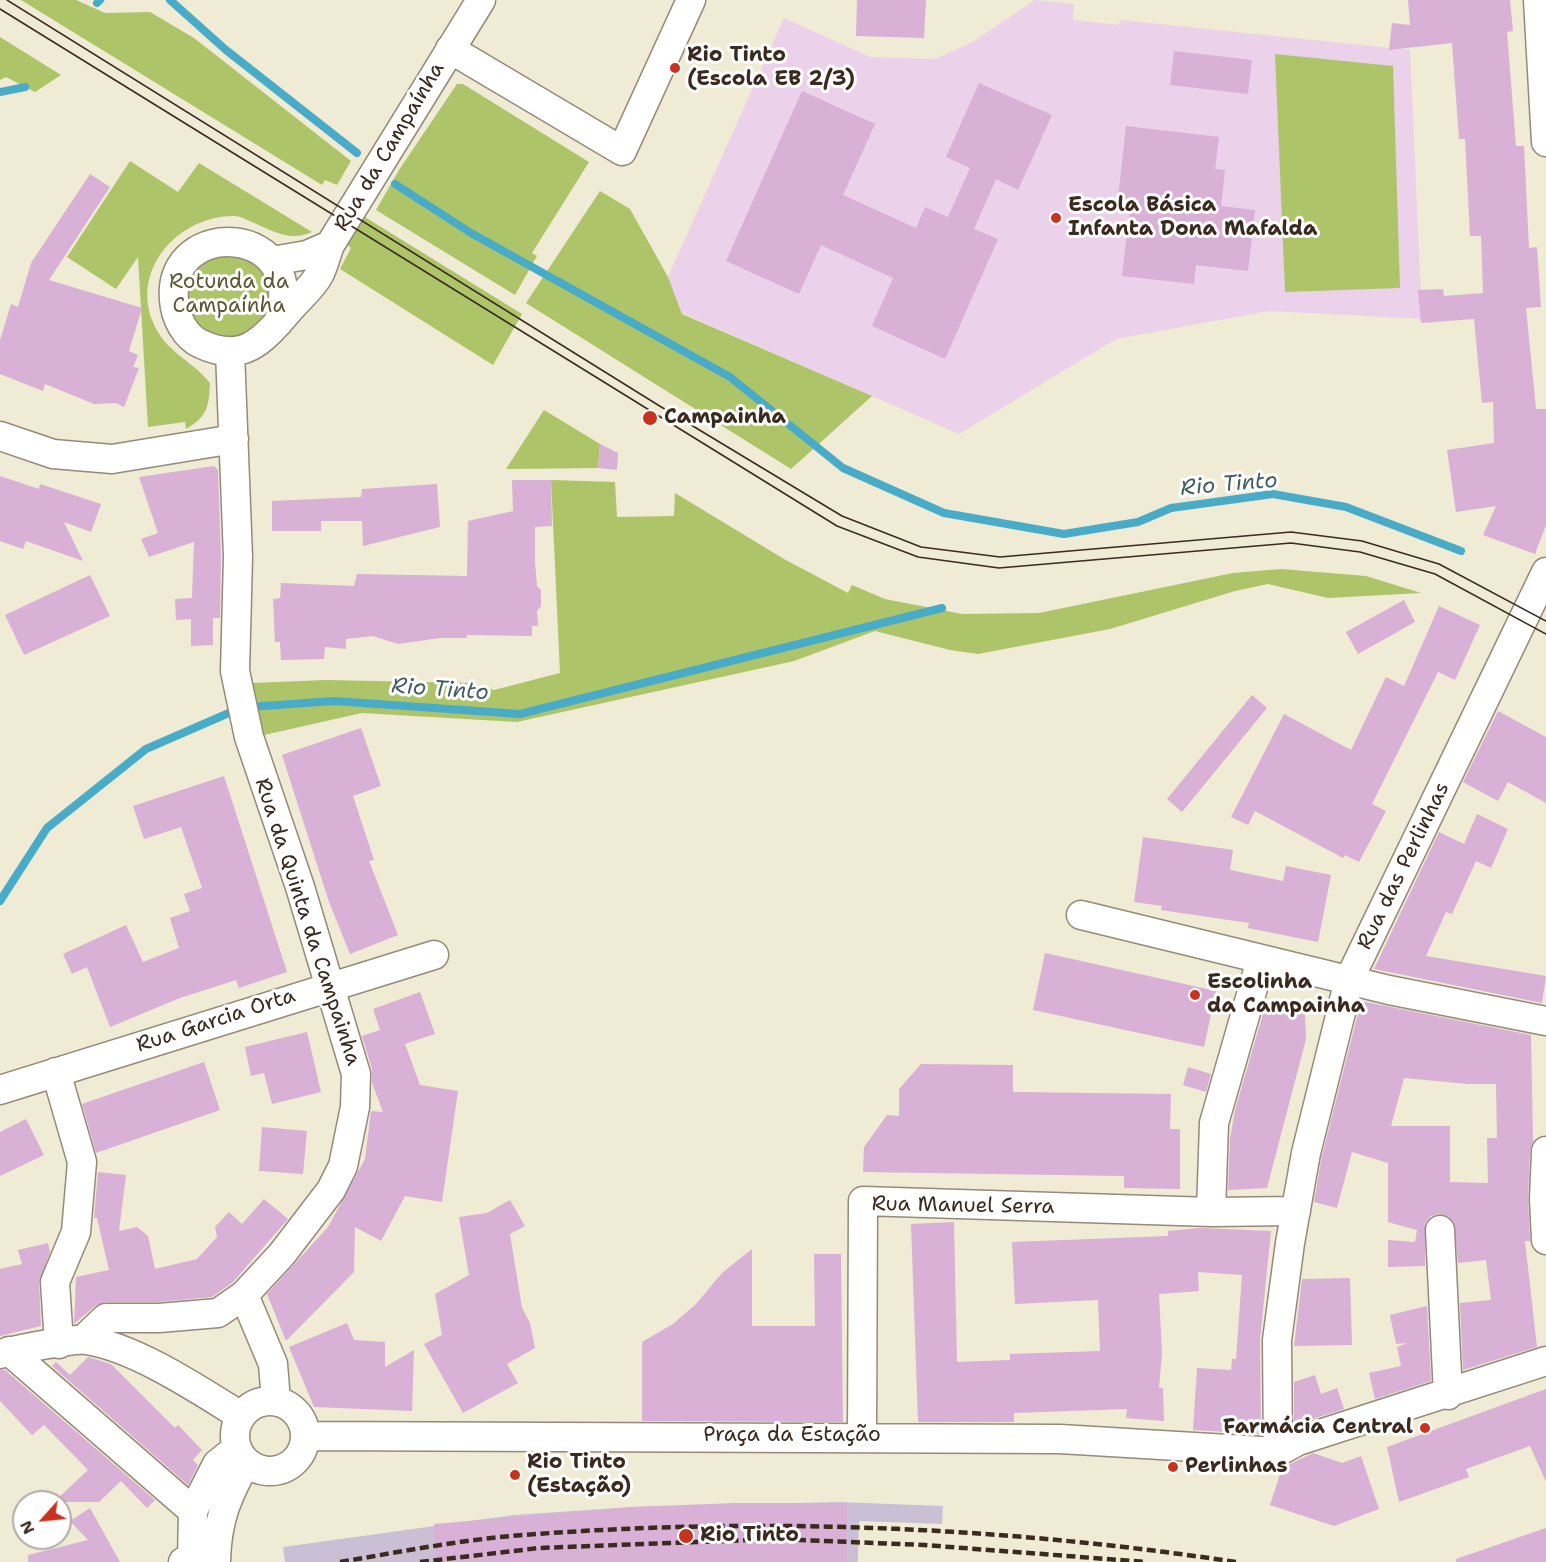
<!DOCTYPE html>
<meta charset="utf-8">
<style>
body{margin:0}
#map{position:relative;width:1546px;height:1562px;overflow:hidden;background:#efebd4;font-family:"Shantell Sans",sans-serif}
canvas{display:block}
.north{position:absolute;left:12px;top:1490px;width:60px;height:60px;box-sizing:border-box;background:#fff;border:2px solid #b1aaa5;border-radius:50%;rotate:243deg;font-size:16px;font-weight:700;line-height:24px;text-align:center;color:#3b2a1e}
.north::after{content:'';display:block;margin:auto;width:21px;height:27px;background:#c8321e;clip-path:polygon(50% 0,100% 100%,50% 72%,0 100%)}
</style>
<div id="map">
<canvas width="1546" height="1562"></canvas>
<div class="north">N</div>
</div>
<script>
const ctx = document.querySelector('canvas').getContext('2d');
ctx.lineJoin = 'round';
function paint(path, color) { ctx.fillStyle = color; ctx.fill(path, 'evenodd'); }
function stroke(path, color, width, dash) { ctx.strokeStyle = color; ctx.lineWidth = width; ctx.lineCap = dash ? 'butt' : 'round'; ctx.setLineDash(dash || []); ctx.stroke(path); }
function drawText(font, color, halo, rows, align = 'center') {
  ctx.font = font + ' "Shantell Sans",sans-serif'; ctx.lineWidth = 6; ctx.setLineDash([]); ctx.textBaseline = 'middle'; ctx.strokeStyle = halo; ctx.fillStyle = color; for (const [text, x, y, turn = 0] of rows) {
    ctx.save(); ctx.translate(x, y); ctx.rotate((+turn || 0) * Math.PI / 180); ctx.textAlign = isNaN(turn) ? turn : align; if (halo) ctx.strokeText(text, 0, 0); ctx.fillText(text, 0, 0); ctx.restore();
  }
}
const built = new Path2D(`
 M1035 0 1074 4 1073 20 1119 25 1120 20 1410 50 1422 319 1269 311 1116 339 959 434 682 313 668 277 784 18 870 57 935 59 973 42Z`);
const industrial = new Path2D(`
 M838 1502 943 1506 942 1524 859 1521 858 1562H285L283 1547 514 1515 632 1507Z`);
const green = new Path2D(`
 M21 0H76L105 13 150 12 194 38 351 161 337 185 325 180 322 185Z
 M0 37 61 75 35 92 6 77 0 80Z
 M1275 54 1393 66 1400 288 1285 292Z
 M457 84H463L589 162 532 253 537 256 515 295 376 210 399 170Z
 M130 161 178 192 199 163 312 232C290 242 273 231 252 222 247 220 240 216 235 216 182 215 132 265 152 320 165 353 191 359 210 383 209 407 207 417 186 429L185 422 148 427 138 257 116 289 67 257Z
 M600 191 630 209 668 277 682 314 872 396 791 469 526 303Z
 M360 214 522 314 493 365 340 269 351 248 344 242Z
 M188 296a41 41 0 1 1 82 0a41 41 0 1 1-82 0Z
 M544 410 600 444 598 468 506 469Z
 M551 480 615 482 617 517 674 516 675 493 784 559 848 593 852 585 885 599 962 614 1039 613 1233 573 1281 569 1366 576 1421 593 1328 598 1268 584 1235 591 1110 629 978 654 950 650 875 631 794 661 517 722 362 713 264 735 253 683 326 680 470 683 494 690 560 673Z`);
const stream = new Path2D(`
 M170 0 226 50 357 153
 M97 3 100 0
 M0 92 25 87
 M395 184 471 233 730 377 843 468 944 513 1064 534 1138 522 1171 508 1273 494 1346 507 1461 551
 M249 707 334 701 520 714 942 608
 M0 901 47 828 146 749 238 709`);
const building = new Path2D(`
 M857 0H926L924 38 856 36Z
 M1408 0H1510L1513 31 1507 32 1516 146H1524L1529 248 1537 247 1541 307 1526 308 1536 409H1546V525L1535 554 1483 535 1496 506 1456 512 1447 450 1494 443 1493 402 1482 403 1474 319 1421 323 1418 290 1443 289 1444 296 1483 293 1481 236H1470L1465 139H1459L1452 43 1389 50 1392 23 1410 25Z
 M1174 51 1252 60 1248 94 1170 85Z
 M979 83 1052 115 1018 190 996 179 974 229 998 239 945 359 872 326 893 278 821 245 799 294 726 261 802 91 875 124 843 195 916 228 925 207 948 217 970 168 946 157Z
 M1126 126 1219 137 1215 169 1225 170 1221 206 1255 210 1248 271 1196 265 1194 284 1122 276 1131 200 1118 198Z
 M90 174 110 187 49 280 142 308 129 351 138 355 133 367 139 368 124 407 116 403 94 404 45 384 43 391 0 374V340L11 304 18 307 31 263Z
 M600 444 618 453 617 470 598 468Z
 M214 466 218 470 221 557 220 618H213V645L191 646V619L176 620 175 599 192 598 194 542 149 557 141 539 158 533 139 477Z
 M0 476 39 489 40 484 101 504 91 532 64 522 83 561 26 541 23 549 0 541Z
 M512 480H551L552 526 535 527V562L537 586 541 590V606L537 611 538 626H532V636L467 635V638H440L398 644 373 636 346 639V649L325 647 324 659 281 660 280 642H275L273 599 280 598 281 583 354 586 357 574 467 576 468 521 513 511Z
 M437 484 440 527 363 546 362 521H321V531H272V501L361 497 362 489Z
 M90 575 110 616 24 655 5 615Z
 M1404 600 1415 622 1358 654 1346 632Z
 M1439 606 1480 625 1455 680 1438 672 1372 804 1386 811 1359 862 1345 855 1343 858 1255 811 1248 825 1231 817 1284 714 1351 750 1386 677 1404 686Z
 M1252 695 1267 708 1182 812 1167 799Z
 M1498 711 1546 737V803L1508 782 1498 801 1463 782Z
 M361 728 381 786 353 796 374 860 369 861 398 935 350 954 329 902 282 755Z
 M224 776 287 972 239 988 236 980 180 998 110 1027 87 967 72 974 63 954 126 925 143 962 179 948 170 918 190 911 184 894 202 888 181 827 144 839 133 806Z
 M1477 814 1508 829 1491 868 1476 861 1452 914 1446 912 1426 956 1546 976 1542 1003 1374 969 1439 832 1464 844Z
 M1143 837 1233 850 1230 870 1283 881 1286 866 1331 875 1318 942 1248 928 1249 923 1161 910 1162 906 1134 902Z
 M1045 953 1216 991 1204 1047 1033 1010Z
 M420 992 435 1034 405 1044 420 1085 458 1091 442 1202 405 1196 381 1241 355 1227 354 1272 286 1341 267 1294 328 1227 365 1159 371 1111 383 1112 372 1083V1069L362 1036 380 1030 373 1009Z
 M1361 1001 1531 1035 1533 1141 1530 1150 1528 1198 1530 1241H1525L1537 1347 1463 1370 1460 1303 1491 1300 1486 1260 1458 1263 1454 1222 1448 1216 1439 1214 1431 1216 1425 1223V1266L1388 1267V1240L1415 1242 1417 1230 1388 1222V1163L1352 1152 1337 1208 1314 1202 1322 1156ZM1404 1078 1468 1084H1496L1497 1138H1487L1488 1183 1450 1182V1126H1391Z
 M1279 1006 1305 1014 1306 1039 1267 1188 1228 1190 1230 1139 1235 1110 1265 1007Z
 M307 1032 321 1092 272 1104 264 1073 251 1076 245 1047Z
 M204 1062 220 1110 96 1153 82 1104Z
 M921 1064 1013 1065V1092L1171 1094 1170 1129H1180V1189L1124 1188V1176L863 1172 864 1147 887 1115 899 1116V1089Z
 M1188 1067 1211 1074 1206 1092 1183 1085Z
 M26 1119 44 1155 0 1176V1132Z
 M262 1127 307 1131 303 1174 259 1171Z
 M98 1172 126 1175 119 1231 137 1227 148 1236 155 1269 197 1259 217 1237 215 1227 229 1212 242 1224 264 1199 288 1219 233 1282 212 1297 158 1302H105L95 1306 74 1324 76 1277 109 1270 97 1218H94Z
 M510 1200 525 1226 510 1234 522 1308 530 1323 535 1348 507 1364 518 1383 463 1413 424 1344 442 1335 435 1294 469 1275 459 1217 487 1213Z
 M954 1222 957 1362 1010 1360V1354L1100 1351 1098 1300 1015 1304 1012 1242 1168 1236V1231L1200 1228 1271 1231 1260 1340 1261 1434 1193 1430 1197 1368 1231 1370 1232 1359H1236L1242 1275 1198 1272 1199 1291 1159 1294 1162 1353 1159 1388H1163L1164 1421 1126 1418 1127 1409 1014 1413V1422H918L911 1224Z
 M48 1243 50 1252 39 1283 41 1326 0 1336V1269L22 1264 18 1250Z
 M752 1249V1326H815L814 1254H841L843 1422 642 1421V1342L673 1324 696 1304 722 1273Z
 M1350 1278 1352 1345 1294 1346 1302 1279Z
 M1427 1306 1431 1381 1375 1399 1369 1373 1401 1366 1397 1347 1407 1343 1396 1344 1390 1315Z
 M347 1323 354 1340 385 1342V1367L414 1350 412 1411 314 1407 289 1347Z
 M88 1357 111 1364 175 1428 178 1425 202 1450 193 1460 198 1465 188 1485 52 1366 56 1362 70 1375Z
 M0 1370H5L155 1500 147 1508 121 1481 99 1502H54L88 1470 44 1425 32 1435 0 1401Z
 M1315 1375 1321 1394 1337 1388 1344 1409 1294 1425V1382Z
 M1546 1389V1482L1530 1446 1466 1469 1469 1477 1399 1502 1387 1447Z
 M1313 1453 1342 1463 1361 1456 1379 1509 1334 1526 1270 1505 1282 1468Z
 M736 1503H847V1562H436L434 1524 632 1507Z
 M90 1508 120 1562H28V1555L88 1540 70 1521Z
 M1546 1528V1562H1456V1559Z`);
const minor = new Path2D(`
 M1538 0 1546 142
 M450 49 622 151 691 0
 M272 261 307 255 330 245
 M278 323C312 223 166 216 174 300 175 317 185 337 201 344 244 364 263 340 289 310 298 299 312 288 319 275 324 266 326 255 330 245L481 0
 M230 352 238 557 235 671 249 737 300 887 356 1074 355 1107 343 1166 331 1190 282 1254 244 1295 273 1364 276 1401
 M0 436 53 454 112 459 234 439
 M1081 915 1389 990 1546 1021
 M56 1072 82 1162 76 1232 55 1282 59 1344
 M0 1090 434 955
 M1546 1151 1544 1199 1546 1240
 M1211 1212 1214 1123 1261 960
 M1440 1230 1448 1395
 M84 1339 106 1318H159L218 1313 244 1295
 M9 1351 193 1511 192 1560 183 1562
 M0 1354C15 1350 73 1338 86 1340 135 1347 199 1390 241 1416
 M235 1436a35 35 0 1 1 70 0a35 35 0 1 1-70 0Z
 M305 1436 1060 1439 1278 1452
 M862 1436 863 1201 1211 1212 1296 1211
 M1278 1452 1277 1340 1290 1243 1306 1153 1349 980 1546 572
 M1278 1452 1298 1441 1546 1361
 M193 1511 217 1464 237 1448
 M216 1561C217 1520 227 1497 246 1462`);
const tram = new Path2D(`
 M7 0 658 405 842 516 921 547 1000 557 1291 532 1362 541 1439 564 1546 621
 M0 9 837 526 918 557 999 568 1291 543 1360 552 1435 574 1546 634`);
const rail = new Path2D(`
 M340 1562C405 1551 470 1538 537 1534 770 1517 1005 1527 1236 1562
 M420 1562 539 1548 776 1539 924 1545 1146 1562`);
const markers = [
 [675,68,6,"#c8321e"],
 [1056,218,6,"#c8321e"],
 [650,418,8,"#c8321e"],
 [1195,995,6,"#c8321e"],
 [1425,1428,6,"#c8321e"],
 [1173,1467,6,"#c8321e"],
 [515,1475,6,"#c8321e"],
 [686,1536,8,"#c8321e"]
];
const poiNames = [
 ["Rio Tinto",687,56],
 ["(Escola EB 2/3)",687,80],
 ["Escola Básica",1068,206],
 ["Infanta Dona Mafalda",1068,230],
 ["Campainha",664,418],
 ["Escolinha",1207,983],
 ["da Campainha",1207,1007],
 ["Farmácia Central",1413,1428,"right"],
 ["Rio Tinto",527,1463],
 ["(Estação)",527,1487],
 ["Perlinhas",1185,1467],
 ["Rio Tinto",700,1536]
];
const streetNames = [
 ["Rua da Campaínha",390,147,-59],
 ["Rua das Perlinhas",1404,866,-64],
 ["Rua da Quinta da Campainha",307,922,72],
 ["Rua Garcia Orta",216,1021,-18],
 ["Rua Manuel Serra",963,1206,1],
 ["Praça da Estação",792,1436]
];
const parkNames = [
 ["Rotunda da",229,283],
 ["Campaínha",229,307]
];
const waterNames = [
 ["Rio Tinto",1229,485,-5],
 ["Rio Tinto",440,690,4]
];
paint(built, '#ecd1ea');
paint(industrial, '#cbbfd5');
paint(green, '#adc468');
stroke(stream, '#48abc8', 8);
paint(building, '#d9b0d6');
stroke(minor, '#958a79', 31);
stroke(minor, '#fff', 28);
stroke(tram, '#3b2a1e', 1.5);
stroke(rail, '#3b2a1e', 4.5, [9, 4.5]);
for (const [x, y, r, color] of markers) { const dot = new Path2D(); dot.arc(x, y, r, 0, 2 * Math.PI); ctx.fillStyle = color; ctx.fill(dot); stroke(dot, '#fff', 2); }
drawText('bold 21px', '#3b2a1e', '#fff', poiNames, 'left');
drawText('21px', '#3b2a1e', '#fff', streetNames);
drawText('21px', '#5d5834', '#fff', parkNames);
drawText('italic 22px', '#405e62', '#fff', waterNames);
</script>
